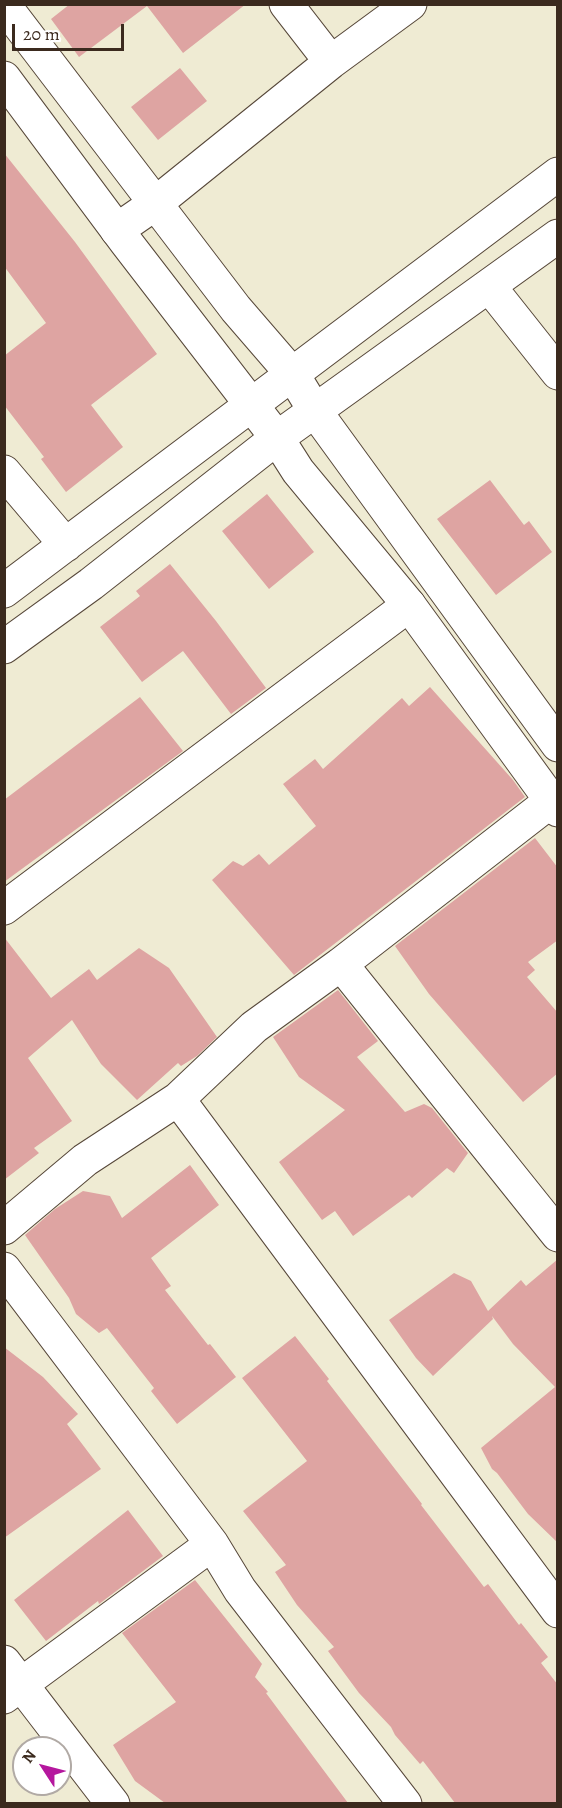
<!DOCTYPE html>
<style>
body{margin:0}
#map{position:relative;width:562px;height:1808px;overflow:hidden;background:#efebd3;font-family:Alegreya,serif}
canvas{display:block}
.frame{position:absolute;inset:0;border:6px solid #3b2a1e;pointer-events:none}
.north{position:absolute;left:12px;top:1736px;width:60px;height:60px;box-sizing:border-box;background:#fff;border:2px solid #b1aaa5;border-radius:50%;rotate:306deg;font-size:16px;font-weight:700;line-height:24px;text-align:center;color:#3b2a1e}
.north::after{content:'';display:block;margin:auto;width:21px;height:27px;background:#b5179e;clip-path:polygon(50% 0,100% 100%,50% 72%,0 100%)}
.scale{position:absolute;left:12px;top:24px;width:112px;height:27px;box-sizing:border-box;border:3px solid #3b2a1e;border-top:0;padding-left:8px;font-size:18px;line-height:21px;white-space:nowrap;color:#3b2a1e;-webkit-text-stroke:4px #fff;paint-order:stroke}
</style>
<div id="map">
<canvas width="562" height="1808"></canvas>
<div class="frame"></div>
<div class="north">N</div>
<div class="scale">20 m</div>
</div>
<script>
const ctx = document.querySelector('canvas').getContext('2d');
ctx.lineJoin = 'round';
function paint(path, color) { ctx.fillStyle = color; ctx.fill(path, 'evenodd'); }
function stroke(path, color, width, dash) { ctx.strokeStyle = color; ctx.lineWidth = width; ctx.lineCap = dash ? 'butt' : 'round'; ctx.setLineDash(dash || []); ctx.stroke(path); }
const building = new Path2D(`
 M70 4H246L183 53 147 6 79 57 51 19Z
 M180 68 207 101 158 140 131 107Z
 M4 153 75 242 157 354 91 405 123 447 66 492 41 459 44 457 4 405V356L46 323 4 266Z
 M490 480 524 525 529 521 552 552 496 595 437 519Z
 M267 494 314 552 269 589 222 531Z
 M170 564 216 621 266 688 231 714 183 651 142 682 100 627 140 596 136 591Z
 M430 687 513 780 525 797 294 975 212 880 233 861 243 866 259 854 269 865 316 826 283 784 315 759 323 769 402 698 409 706Z
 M140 697 183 751 4 882V800Z
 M535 838 558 868V940L528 962 535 970 527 977 558 1013V1073L523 1102 429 994 395 946Z
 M4 937 51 998 89 969 97 980 139 948 169 968 217 1037 197 1056 181 1066 178 1063 137 1100 101 1064 72 1020 28 1058 72 1121 34 1148 39 1153 4 1180Z
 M338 990 378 1041 357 1057 405 1112 424 1104 432 1108 468 1153 454 1173 447 1168 412 1198 409 1195 353 1236 335 1211 322 1220 279 1162 345 1110 299 1077 273 1037Z
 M190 1165 219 1205 151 1258 171 1286 165 1290 208 1345 210 1344 236 1377 177 1424 151 1391 154 1388 107 1328 99 1333 76 1314 69 1298 25 1235 55 1209 83 1191 110 1196 122 1218Z
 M558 1259V1543L528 1514 497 1473 492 1469 481 1448 555 1387 513 1344 492 1316 493 1319 433 1376 416 1358 389 1320 454 1273 471 1281 488 1311 521 1280 526 1286Z
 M295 1336 329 1379 327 1381 422 1504 421 1505 484 1587 488 1584 519 1625 521 1623 548 1657 541 1663 558 1685V1803H455L423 1761 420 1764 395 1735 391 1727 359 1693 328 1651 334 1647 297 1605 275 1572 286 1565 243 1511 307 1461 242 1378Z
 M4 1347 43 1377 78 1414 67 1424 101 1469 4 1538Z
 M128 1510 163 1556 99 1604 98 1601 46 1641 14 1600Z
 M195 1580 262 1664 255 1677 268 1692 266 1693 348 1803H165L135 1781 113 1745 176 1702 122 1633Z`);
const street = new Path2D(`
 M286 4 331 62
 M117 230 156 203 331 62 410 4
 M489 286 558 373
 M4 472 66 545
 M4 591 558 174
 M4 647 91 584 277 438 558 236
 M4 908 409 605
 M341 964 558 1235
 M178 1099 558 1611
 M4 1228 85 1160 178 1099 254 1027 341 964 551 801
 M4 1269 212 1544 240 1590 405 1804
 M4 1662 113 1804
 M4 1697 212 1544`);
const secondary = new Path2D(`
 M4 5 236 309 293 375 315 411 558 745
 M4 78 126 242 277 438 298 471 409 605 558 810`);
paint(building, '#dea4a2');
stroke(street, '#564739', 35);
stroke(secondary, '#564739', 35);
stroke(street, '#fff', 33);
stroke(secondary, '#fff', 33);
</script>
